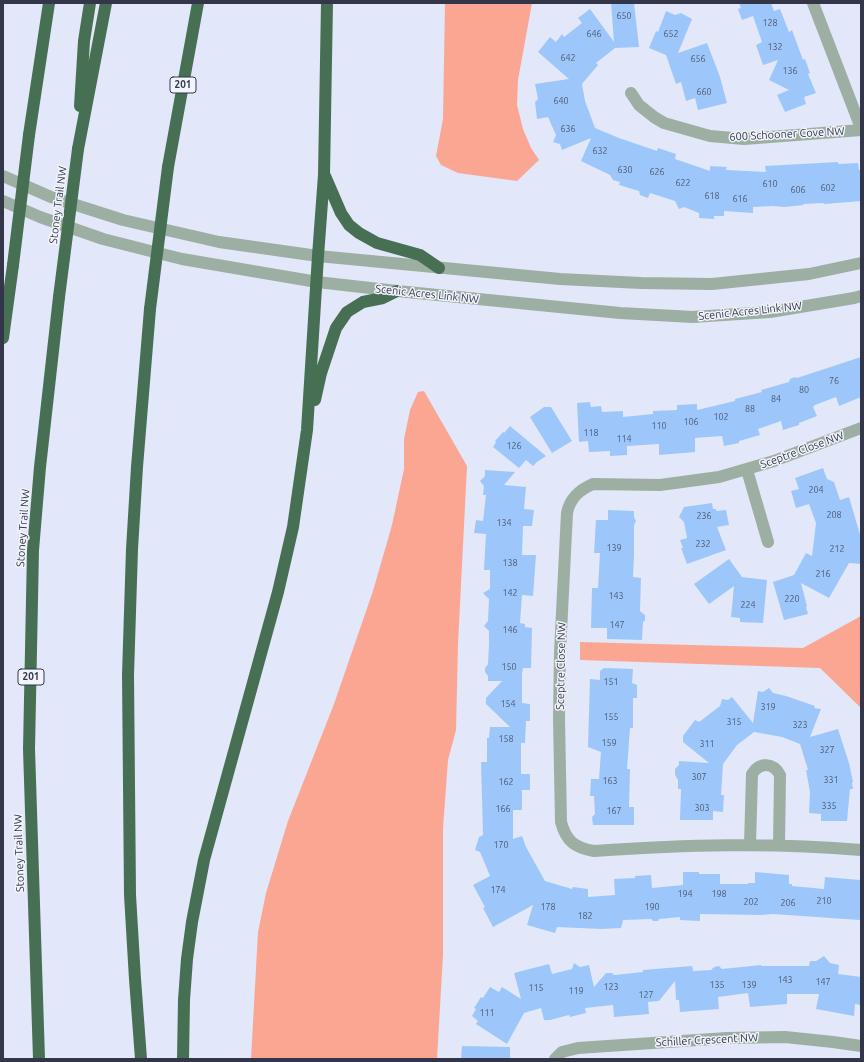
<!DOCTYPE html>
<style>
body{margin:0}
#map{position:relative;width:864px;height:1062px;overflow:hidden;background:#e2e7f9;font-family:Ubuntu,sans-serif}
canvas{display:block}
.frame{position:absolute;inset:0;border:4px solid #323648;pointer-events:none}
</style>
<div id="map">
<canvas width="864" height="1062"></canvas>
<div class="frame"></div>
</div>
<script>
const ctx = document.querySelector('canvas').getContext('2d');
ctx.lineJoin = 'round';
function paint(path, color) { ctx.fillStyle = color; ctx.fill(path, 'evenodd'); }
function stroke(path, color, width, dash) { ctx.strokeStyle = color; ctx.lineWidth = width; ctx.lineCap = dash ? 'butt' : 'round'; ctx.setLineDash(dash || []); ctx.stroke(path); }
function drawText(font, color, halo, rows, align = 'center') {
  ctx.font = font + ' Ubuntu,sans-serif'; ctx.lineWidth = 3; ctx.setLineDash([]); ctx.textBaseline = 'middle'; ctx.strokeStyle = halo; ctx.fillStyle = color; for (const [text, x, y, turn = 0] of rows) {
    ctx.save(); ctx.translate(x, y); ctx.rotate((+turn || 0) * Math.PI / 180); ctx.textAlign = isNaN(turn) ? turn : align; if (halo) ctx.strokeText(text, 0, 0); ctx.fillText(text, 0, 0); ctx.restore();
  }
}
const green = new Path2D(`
 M445 3H532L518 80 517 105 523 129 531 148 539 160 517 181 458 173 441 165 436 156 443 119Z
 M424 391 467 466 458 644 456 730 448 760 443 828V955L437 1059H251L258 932 266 893 288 821 334 704 373 591 392 525 404 469V439L410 410 418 392Z
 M861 616V708L820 668 580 660V642L803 648Z`);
const building = new Path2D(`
 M611 3H634L639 47 615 48 596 63 598 65 582 84 585 101 595 128 619 138 657 151 658 148 676 154 675 159 710 171V166L727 167 726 170 766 172 765 166 838 162V164L858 163 859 170H861V201L825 204 823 203 803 204 804 205 784 207 773 206 753 207V213L724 211V216H714V219L699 218V213L684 207 679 209 675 201 650 193 648 198 640 195 639 191 619 185 620 182 613 180 610 175 581 161 591 138 562 150 560 144 553 142 556 135 548 117 537 119 535 102 538 99 535 84 569 79 538 52 550 37 556 42 562 34 564 37 582 23 578 18 590 9 614 42Z
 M739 3H771L774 11 780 9 789 32 792 30 803 60 805 59 810 73 808 74 816 93 804 97 806 104 785 112 777 95 789 90 769 80 778 60 763 65 756 45 762 42 753 16 742 20 738 9 741 8Z
 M666 11 675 15 681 13 692 19 678 53 707 43 720 77 727 103 698 110 695 98 686 101 681 82 676 84 666 55 649 48 656 31 658 32Z
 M861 357V397L839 406 836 397 815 405 813 407 817 416 799 423V425L783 430 781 421 758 429 760 435 739 441V443L724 446 722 436 695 438V452L659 455V444L627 446V455L610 456V451L589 452 588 441 579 442 577 403 590 402 591 407 601 406 602 412 623 411V417L653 414V411L677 410V405L697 404V410L735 401V399L762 392 761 390 789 382 790 379 795 377 797 378Z
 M544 407H551L572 441 552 453 530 417Z
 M510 426 546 456 537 462 533 466 526 460 519 468 493 447 496 442 495 441 503 432 504 433Z
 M823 468 827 479 834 482 840 500 849 497 861 538V564L849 563 829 598 801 583 807 606 806 607 808 614 784 620 773 582 794 575 806 553 812 556 816 523 809 504 796 508 791 491 799 489 795 478Z
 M485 470 515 472 504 485 526 487 524 509 534 510 532 526H523L522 555H536L533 596 522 595 520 623 525 624V627L532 628 531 668H523L522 674V703L530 704V721H526L525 743H521V774H530V790H522V810H513V839L522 836 526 847 545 881 572 889 573 887 588 889V897L615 895 614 879 635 878V876L651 875 652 888 683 885V872H699V874H720V884H748V883H755V872L789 875V884H792V886L824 889 825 877 860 880V920L773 914 761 915 700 914V921L680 920V917L659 919 658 921H653L651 919 623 920 621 928 602 929 557 927 555 933 527 925 533 905 493 927 483 908 485 907 473 885 490 876 480 852 475 850 479 837 483 835 481 762H487V738H489L490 727H510L486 704V698L502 681H488V676L485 672V668L488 664 489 644V631L484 626 488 621 489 599 483 593 490 589V570H484L486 534 474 533 476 520 483 521 486 495H483L484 486 480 481 485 476Z
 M712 503 713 509H716V511L726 510 729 525 717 527 726 550 687 564 681 548H683L680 540 687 538 684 522 679 517 684 507Z
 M608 510 634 511V517L636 521 634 525V555L633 577 641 578 640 611 645 615V620L643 622 642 640 607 639V628H591L592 588H598L600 553H594L596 520H608Z
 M729 559 742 577 767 580 763 623 740 622V618L731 617 734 586 709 604 694 584Z
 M604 668 633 669 632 683 637 685V698H633V728H630L627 769H630L629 807H634V825H593L592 817 595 814 594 796H590L591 779H599L601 752 588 747 590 679 600 680V671Z
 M769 688 773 693 786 696 815 706 814 708 821 709 810 737 838 729 849 763 853 782 852 783 853 789H850L847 821H821V814L809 813 810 792 806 770H808L800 744 782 737 754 732 737 745 723 764 721 795H724L723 812 713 811V820H680L681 789H678V780L675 775V769L679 765V761L709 763 683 742V736L695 720 699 722 720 706 722 699 728 700 732 697 753 723 758 691 763 692Z
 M824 956 830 963 839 965 838 974 861 977V1005L855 1004 854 1016 816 1009 819 994H787V1004L750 1007 748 993 718 997 719 1009 680 1012 679 1000H676L675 981 659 1001 648 1002 649 1014 614 1017 613 1005 585 1008 586 1013 570 1017 569 1015 550 1020H544L541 1008 524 1013 507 1044 476 1024 478 1021 472 1016 476 1009 474 1008 481 997 483 998 490 987 499 992 502 987 521 999 514 973 549 964 552 974 572 969 574 963 580 967 589 965 594 987 606 973H612L614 975 643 972V970L692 966 693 971 711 970 714 967 719 966 722 969 761 965V966H809L810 961H816Z
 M462 1046 510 1047V1059H461Z`);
const minor = new Path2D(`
 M813 3 861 128
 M631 93 639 105 654 117 664 123 710 136 744 139 861 130
 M3 176 51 197 123 220 219 242 318 256 560 279 641 283 712 284 809 274 861 263
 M3 201 40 217 103 239 182 259 317 282 397 291 620 313 693 317 770 312 854 298 861 296
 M861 428 774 461 719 477 660 485 593 484C579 490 570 498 567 513L560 652 559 719 561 822C566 841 575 848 594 851 683 845 772 842 861 850
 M747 470 768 542
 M750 845 752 774C760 762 773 762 780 775L779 845
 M555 1059 562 1052 578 1048 727 1038 785 1037 833 1042 861 1046`);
const highway = new Path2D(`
 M80 106 84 41 90 3
 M29 135 49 3
 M78 149 106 3
 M168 167 198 3
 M325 176 341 213 349 225 359 233 377 243 420 255 439 268
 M3 338 13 265
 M315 400 321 373 336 328 347 312 363 302 383 298 397 291
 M39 1059 29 749 33 550 40 467 59 297
 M141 1059 135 979 130 895 128 675 132 549 137 467 150 309
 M183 1059 184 1000 187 959 192 922 204 860 278 592 293 527 307 430 318 256 324 175 327 3`);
const highwayBridge = new Path2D(`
 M13 265 29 135
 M59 297 78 149
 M150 309 168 167`);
const numberNames = [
 ["650",624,16],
 ["128",770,23],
 ["646",594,34],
 ["652",671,34],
 ["132",775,47],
 ["642",568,58],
 ["656",698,59],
 ["136",790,71],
 ["660",704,92],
 ["640",561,101],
 ["636",568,129],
 ["632",600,151],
 ["630",625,170],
 ["626",657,172],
 ["622",683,183],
 ["610",770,184],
 ["602",828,188],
 ["606",798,190],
 ["618",712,196],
 ["616",740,199],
 ["76",834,381],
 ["80",804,390],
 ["84",776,399],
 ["88",750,409],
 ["102",721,417],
 ["106",691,422],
 ["110",659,426],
 ["118",591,433],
 ["114",624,439],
 ["126",514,446],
 ["204",816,490],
 ["208",834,515],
 ["236",704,516],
 ["134",504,523],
 ["232",703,544],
 ["139",614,548],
 ["212",837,549],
 ["138",510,563],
 ["216",823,574],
 ["142",510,593],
 ["143",616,596],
 ["220",792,599],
 ["224",748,605],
 ["147",617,625],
 ["146",510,630],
 ["150",509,667],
 ["151",611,682],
 ["154",508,704],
 ["319",768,707],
 ["155",611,717],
 ["315",734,722],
 ["323",800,725],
 ["158",506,739],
 ["159",609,743],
 ["311",707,744],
 ["327",827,750],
 ["307",699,777],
 ["331",831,780],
 ["163",610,781],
 ["162",506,782],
 ["335",829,806],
 ["303",702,808],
 ["166",503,809],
 ["167",614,811],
 ["170",501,845],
 ["174",498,890],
 ["194",685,894],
 ["198",719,894],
 ["210",824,901],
 ["202",751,902],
 ["206",788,903],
 ["178",548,907],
 ["190",652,907],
 ["182",585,916],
 ["143",785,980],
 ["147",823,982],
 ["135",717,985],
 ["139",749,985],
 ["123",611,987],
 ["115",536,988],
 ["119",576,991],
 ["127",646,995],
 ["111",487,1013]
];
const shields = [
 [183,85,26],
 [31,677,26]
];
const shieldNames = [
 ["201",183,85],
 ["201",31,677]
];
const streetNames = [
 ["600 Schooner Cove NW",787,134,-3],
 ["Stoney Trail NW",58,205,-83],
 ["Scenic Acres Link NW",427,294,6],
 ["Scenic Acres Link NW",750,311,-6],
 ["Sceptre Close NW",802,450,-20],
 ["Stoney Trail NW",23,528,-86],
 ["Sceptre Close NW",561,666,-89],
 ["Stoney Trail NW",19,853,-92],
 ["Schiller Crescent NW",707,1040,-3]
];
paint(green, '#faa692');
paint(building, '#9dc7fb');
stroke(minor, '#9dafa2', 12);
stroke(highway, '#476f53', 12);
stroke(highwayBridge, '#476f53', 12);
drawText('9px', '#4d5a75', null, numberNames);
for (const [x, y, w] of shields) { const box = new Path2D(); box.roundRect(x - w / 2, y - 8, w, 16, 3); ctx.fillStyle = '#f2f4fd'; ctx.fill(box); stroke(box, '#323648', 1); }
drawText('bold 10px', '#323648', null, shieldNames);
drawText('11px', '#323648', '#f2f4fd', streetNames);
</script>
